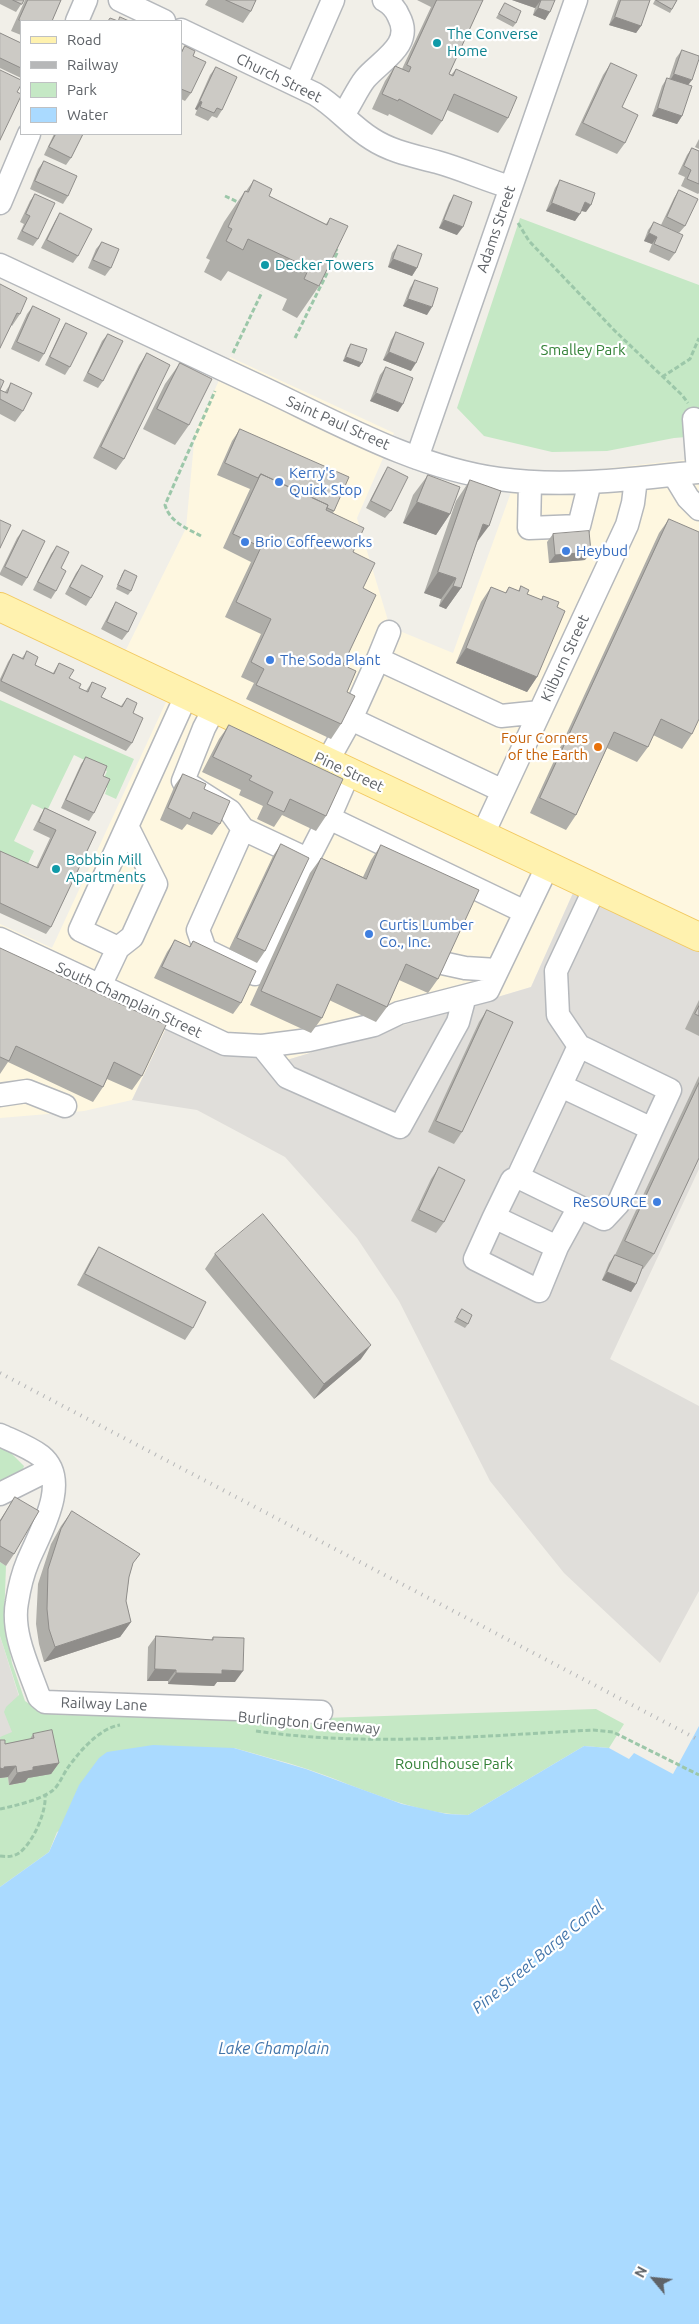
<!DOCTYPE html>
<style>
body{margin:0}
#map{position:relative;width:699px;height:2324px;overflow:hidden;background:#f1efe8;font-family:Ubuntu,sans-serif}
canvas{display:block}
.legend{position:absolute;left:20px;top:20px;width:162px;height:115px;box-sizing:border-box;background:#fff;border:1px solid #bfc1c3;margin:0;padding:6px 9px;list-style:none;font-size:15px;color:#5f6368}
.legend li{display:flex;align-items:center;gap:10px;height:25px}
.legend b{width:25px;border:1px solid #bfc1c3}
.north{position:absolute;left:629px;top:2254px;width:50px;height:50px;-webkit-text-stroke:4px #fff;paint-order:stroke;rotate:298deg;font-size:14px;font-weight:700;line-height:20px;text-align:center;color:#5f6368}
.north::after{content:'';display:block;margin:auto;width:18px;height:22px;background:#5f6368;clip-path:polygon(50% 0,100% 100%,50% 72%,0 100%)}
</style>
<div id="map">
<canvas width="699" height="2324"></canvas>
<ul class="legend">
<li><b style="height:6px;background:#fff2af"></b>Road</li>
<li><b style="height:6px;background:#b6b7b8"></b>Railway</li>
<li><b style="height:14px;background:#c5e8c5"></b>Park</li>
<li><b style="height:14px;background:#aadaff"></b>Water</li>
</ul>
<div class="north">N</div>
</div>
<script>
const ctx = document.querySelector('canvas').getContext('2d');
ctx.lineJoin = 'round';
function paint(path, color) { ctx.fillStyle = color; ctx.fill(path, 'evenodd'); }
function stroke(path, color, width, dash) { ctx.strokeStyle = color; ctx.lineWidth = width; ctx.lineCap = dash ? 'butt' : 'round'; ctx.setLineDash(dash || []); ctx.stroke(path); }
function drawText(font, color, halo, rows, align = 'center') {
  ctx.font = font + ' Ubuntu,sans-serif'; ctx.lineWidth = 4.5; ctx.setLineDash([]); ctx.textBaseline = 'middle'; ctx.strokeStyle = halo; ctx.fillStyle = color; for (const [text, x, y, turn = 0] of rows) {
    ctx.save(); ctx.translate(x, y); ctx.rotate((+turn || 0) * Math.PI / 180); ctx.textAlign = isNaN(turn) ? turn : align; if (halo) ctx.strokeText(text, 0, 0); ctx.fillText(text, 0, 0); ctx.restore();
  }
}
const commercial = new Path2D(`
 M230 357 394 433 357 518 390 627 453 653 519 470 531 472 565 473 699 458V952L573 893 531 987 280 1062 167 1026 132 1100 84 1111 0 1118V924L52 948 166 702 113 676 186 528 195 432Z`);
const industrial = new Path2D(`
 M573 893 699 952V1169L610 1359 699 1406V1591L660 1663 564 1573 490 1481 399 1301 357 1238 285 1157 197 1110 132 1100 167 1026 280 1062 531 987Z
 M0 1636 22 1706 9 1785 8 1777 0 1778Z`);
const green = new Path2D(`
 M520 218 699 285V436L674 438 607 451 552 452 484 436 457 408Z
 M0 700 134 759 116 799 105 794 107 788 102 783 107 771 74 755 47 811 32 804 14 841 34 851 23 874 0 863Z
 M0 1442 24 1466 23 1469 0 1481Z
 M0 1562 6 1566 4 1620 12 1663 25 1701 37 1709 58 1710 59 1715 324 1718 596 1709 624 1724 609 1748 584 1746 468 1815C412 1814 360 1787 307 1769 283 1761 258 1755 234 1748L57 1832 49 1852 0 1887V1778L8 1777 9 1785 25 1782C14 1768 2 1754 0 1737L12 1732 4 1712 6 1707 19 1695 0 1636Z`);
const water = new Path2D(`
 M699 1726V2324H0V1887L49 1852 79 1785 99 1758 107 1752 153 1745 234 1748 306 1769 402 1804 447 1814 468 1815 584 1746 609 1748 629 1759 634 1753 673 1774Z`);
const path = new Path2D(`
 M225 196 240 203
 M518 223 529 241 614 330 682 395 688 403
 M295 338 338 251 333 248
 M233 353 262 292
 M662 377 690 359 699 338
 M201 536C186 528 170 522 165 505L215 391
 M256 1731C368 1747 480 1736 593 1730L613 1732 699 1775
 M0 1809C14 1806 40 1800 52 1791 58 1787 63 1775 67 1769 78 1753 99 1728 120 1725
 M0 1856C7 1857 13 1857 19 1853 33 1843 47 1811 45 1794`);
const minor = new Path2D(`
 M120 0 164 21
 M77 21 86 0
 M181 30 315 94C337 107 351 126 372 139 392 152 415 156 437 162 462 169 486 180 510 187
 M296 85 333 0
 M343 115C351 104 357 89 365 79 380 61 414 45 399 17 396 9 391 4 384 0
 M0 203 29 134
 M0 265C89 307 178 348 267 390 341 425 418 468 499 479 566 488 633 479 699 472
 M694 419 698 472
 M417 458 576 0
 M674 475 688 498 699 509
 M530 483 529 528 579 526 590 482
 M378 659 389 632
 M214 709 204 728 183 781 230 811 243 829 198 930 205 950 255 974 308 859 329 818
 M327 762 351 719
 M349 772 329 818 525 912
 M503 791 351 719 378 659 501 716 540 712
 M128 828 156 884 132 937 118 948 80 930 186 696
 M243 829 307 859
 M483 834 627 525 633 503 636 479
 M0 939 225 1044 262 1046 309 1040 374 1025 399 1013 488 990 548 865
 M442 963 465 968 497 970
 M100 986 118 948
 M262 1046 287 1077 400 1127 458 1022 465 996
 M579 1046 518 1177 604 1219 618 1204 652 1129
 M561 1086 652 1129 670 1090 579 1046 558 1015 556 971 595 888
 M0 1095 27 1091 65 1106
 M518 1177 512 1180 494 1217 557 1247 579 1207
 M494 1217 475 1259 539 1291 557 1247
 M0 1435C13 1441 29 1447 41 1456 72 1481 39 1534 28 1561 23 1573 19 1589 17 1602 11 1633 29 1668 39 1697L45 1702 321 1712
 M0 1494 50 1469`);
const major = new Path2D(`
 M0 607 699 937`);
const rail = new Path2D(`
 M0 1373 699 1740`);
const wall = new Path2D(`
 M0 0H24L16 12 0 4Z
 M25 0H61L52 21H21V35L11 31Z
 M208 0H256L251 11 243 23 205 5Z
 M417 0H483L449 74 451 75 456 69 508 118 498 133 447 110 442 121 432 135 389 114 388 116 372 109 385 81 395 66 402 69 431 7Z
 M512 0H555L545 20 533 15 535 8Z
 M618 0H650L641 26 636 33 609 25Z
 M655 0H677L670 13 653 4Z
 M505 3 516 23 513 27 496 18Z
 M0 33 21 43V78L0 68Z
 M185 46 193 56 191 93 185 101 181 99V51Z
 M682 50 688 85 682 116 677 124 652 116 662 86 667 78 669 79 676 58Z
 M611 63 622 107 625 143 617 154 575 135 603 75Z
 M216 67 222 110 217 118 212 116 208 121 195 115 197 110 195 109 210 75Z
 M54 134H83L71 158 66 165 44 155Z
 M699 139V149L695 147Z
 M692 148 699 151V193L698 194 681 186 685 177 678 174 687 155Z
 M44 161 68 196 63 204 30 189 38 169Z
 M254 180 269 196 326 224 330 218 319 286 297 318 282 310 287 299 228 271 221 281 204 272 210 260 206 258 224 222 245 191H246Z
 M560 180 586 212 581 211 575 221 546 211 555 188Z
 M679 190 685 226 679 233 661 225 674 198Z
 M35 194 38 239 33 246 17 239 24 224 20 222 30 201Z
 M454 195 457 235 439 228 449 203Z
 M60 213 78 256 73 263 41 248 55 221Z
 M654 222 675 253 669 261 649 252 652 244 644 241 648 230Z
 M102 242 111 268 105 276 88 268 96 249Z
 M398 245 417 268 412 276 388 267 392 253Z
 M415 280 427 315 403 306 410 288Z
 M0 284 20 314 12 326 11 325Z
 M33 306 44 354 39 362 11 349 27 314Z
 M66 323 70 367 65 375 45 365 61 331Z
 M396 332 411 371 383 360 391 340Z
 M108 334 103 381 98 388 83 381 102 341Z
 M351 344 362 363 359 367 343 361 348 348Z
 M147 353 124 459 116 470 93 458 139 365Z
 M180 363 189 425 175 445 143 429 165 384Z
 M386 367 398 412 370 401 380 375Z
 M11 383 23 411 15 422 0 414V390L5 392Z
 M240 429 334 511 333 513 353 552 363 588 343 665 347 692 341 724 331 739 246 699 254 683 241 677 261 634 225 617 251 562 223 548 250 489 217 475 232 441Z
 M388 467 391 511 385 518 366 508 383 475Z
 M428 475 450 514 436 535 403 523 413 495Z
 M470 480 477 542 461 588 446 609 439 606 441 599 424 593 456 501Z
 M669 519 692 734 682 749 653 735 648 747 637 762 607 748 576 815 566 830 530 813 659 533Z
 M23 530 27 578 22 586 0 575V573L17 538Z
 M553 534 585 560 549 563 547 542Z
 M57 546 61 568 56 591 51 599 33 590 51 554Z
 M82 565 91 598 86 606 65 594 76 573Z
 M125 570 131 591 128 595 116 589 122 574Z
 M521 586 527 594 541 600 543 596 557 607 537 677 527 692 456 663 481 602 491 587 505 593 509 587 518 591Z
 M116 602 128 632 122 640 101 629 111 610Z
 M27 651 35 665 53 673 59 663 69 678 79 688 86 691 92 682 101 697 121 706 127 698 133 713 132 743 126 751 0 691V679L8 662 13 654 22 658Z
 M229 725 326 816 316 831 282 815 274 827 257 819 263 806 239 795 241 790 202 772 219 739Z
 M86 757 103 776 94 813 89 821 61 808 81 764Z
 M183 774 204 789 220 824 212 835 187 824 182 830 160 820 175 785Z
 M45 808 96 832 51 927 46 934 0 913V851L36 868 50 838 33 830 40 816Z
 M281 844 265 951 257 963 229 949 273 856Z
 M381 845 438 979 428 993 399 980 387 1007 376 1022 329 1000 322 1018 311 1033 250 1005 310 873 321 858 363 877 371 860Z
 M175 940 189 947 193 941 241 1003 233 1014 154 978 167 952Z
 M0 948 142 1076 132 1090 107 1079 103 1087 93 1102 8 1062 0 1074Z
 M699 1000V1036L685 1029Z
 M487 1010 462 1132 454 1144 428 1132 479 1022Z
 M699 1076V1158L654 1254 643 1269H642L636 1284 631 1292 602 1280 609 1263 615 1255Z
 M439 1167 444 1222 436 1233 411 1221 431 1179Z
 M99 1247 193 1328 185 1340 77 1285 91 1259Z
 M215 1254 361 1359 314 1399 205 1269Z
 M462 1309 468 1324 465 1328 454 1322Z
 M15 1497 14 1554 6 1566 0 1562V1520Z
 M72 1511 133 1563 129 1577 126 1601 131 1622 120 1637 44 1662 39 1644 36 1624 38 1584 51 1544 61 1526Z
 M156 1636 211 1640 213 1637 235 1682H217L214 1686 168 1684V1681H147L148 1647Z
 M33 1734 59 1763 51 1774 28 1778 25 1782 9 1785 8 1777 0 1778V1740L5 1744 30 1739Z`);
const shadedWall = new Path2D(`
 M512 0H541L535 8Z
 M538 8 550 12 545 20 533 15Z
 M615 17 641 26 636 33 609 25Z
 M674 74 692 80 686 88 669 82Z
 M200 101 202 102 197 110 195 109Z
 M658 108 682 116 677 124 652 116Z
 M585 202 591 205 586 212 579 210Z
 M552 203 580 214 575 221 546 211Z
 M444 220 463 227 457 235 439 228Z
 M649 233 657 237 652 244 644 241Z
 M393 259 417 268 412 276 388 267Z
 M408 299 432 307 427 315 403 306Z
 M389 352 416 363 411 371 383 360Z
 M346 357 362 363 359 367 343 361Z
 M376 393 403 404 398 412 370 401Z
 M417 502 450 514 436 535 403 523Z
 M483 524 489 526 474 546Z
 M591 552 585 560 549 563 555 555Z
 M438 572 456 578 441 599 424 593Z
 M453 586 461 588 446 609 439 606Z
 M466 648 537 677 527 692 456 663Z
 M607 1272 636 1284 631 1292 602 1280Z
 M371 1345 361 1359 314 1399 324 1384Z
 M131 1622 120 1637 44 1662 55 1647Z
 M155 1669 176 1670 168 1681H147Z
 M222 1670 243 1671 235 1682H217L214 1686 168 1684 176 1673Z
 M59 1763 51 1774 28 1778 25 1782 9 1785 17 1773 33 1767Z
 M16 1766 8 1777 0 1778V1768L4 1767Z`);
const building = new Path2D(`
 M13 0H24L22 4Z
 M28 0H61L52 21H23L19 20Z
 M226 0H256L251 11Z
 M437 0H483L449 74 453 76 456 69 517 97 508 118 454 94 442 121 399 99 398 101 382 94 395 66 409 72 411 67 407 65Z
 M539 0H555L550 12 538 8 541 0Z
 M621 0H650L641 26 615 17Z
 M656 0H677L672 9Z
 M505 3 521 11 516 23 499 14Z
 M120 17 129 21H108L110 18 118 21Z
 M0 33 21 43V68L0 58Z
 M185 46 195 51 193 56 206 62 191 93 181 89V54Z
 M682 50 699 56V59L692 80 674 74Z
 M611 63 637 75 622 107 638 115 625 143 583 123Z
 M216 67 237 77 222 110 217 108 214 113 200 107 202 102 200 101Z
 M0 70 21 80V85L17 92 21 94V96L0 140Z
 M667 78 692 86 682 116 658 108Z
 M56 134H83L71 158 49 147Z
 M692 148 699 151V184L687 179 691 170 684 166Z
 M44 161 77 176 68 196 35 181Z
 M254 180 272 189 269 196 327 225 330 218 348 226 319 286 304 279 309 268 248 239 243 250 226 241 232 229 228 227 245 191 248 192Z
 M560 180 595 193 591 205 585 202 580 214 552 203Z
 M679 190 698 199 685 226 667 217Z
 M35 194 55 203 38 239 22 231 30 216 26 214Z
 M454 195 472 202 463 227 444 220Z
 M60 213 92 229 78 256 47 240Z
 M654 222 683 235 675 253 654 244 657 237 649 233Z
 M102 242 119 249 111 268 93 260Z
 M398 245 422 254 417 268 393 259Z
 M415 280 438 288 432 307 408 299Z
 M0 284 27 298 20 314 17 313 0 348Z
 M33 306 60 319 44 354 17 342Z
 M66 323 87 333 70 367 50 357Z
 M396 332 424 343 416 363 389 352Z
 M108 334 123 341 103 381 88 373Z
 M351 344 367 349 362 363 346 357Z
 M147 353 170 365 124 459 101 447Z
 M180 363 212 379 189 425 157 409Z
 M386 367 413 378 403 404 376 393Z
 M0 379 4 381 0 390Z
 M11 383 32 393 23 411 0 399V390L7 393Z
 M240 429 349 477 334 511 327 508 328 505 261 474 258 478 225 463Z
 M388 467 408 477 391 511 371 501Z
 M261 474 328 505 326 510 364 528 353 552 375 563 363 588 376 595 343 665 356 671 347 692 355 696 341 724 256 685 264 669 251 662 271 619 236 602 261 547 233 534Z
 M428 475 460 487 450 514 417 502Z
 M470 480 501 491 489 526 483 524 461 588 453 586 456 578 438 572Z
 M669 519 699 532V719L692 734 661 719 648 747 614 732 576 815 540 798Z
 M0 520 11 525 0 548Z
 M23 530 45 541 27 578 5 567Z
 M589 531 591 552 555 555 553 534Z
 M57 546 69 552 61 568 66 571 56 591 38 582Z
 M82 565 103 576 91 598 70 587Z
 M125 570 137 576 131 591 118 585Z
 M521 586 529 590 527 594 542 600 543 596 559 602 557 607 565 611 537 677 466 648 491 587 506 593 509 587 519 591Z
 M116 602 137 613 128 632 107 622Z
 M27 651 38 657 35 665 54 674 59 663 74 670 69 678 81 684 79 688 88 692 92 682 106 688 101 697 122 707 127 698 137 703 133 713 143 718 132 743 1 681 13 654 23 659Z
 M229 725 343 779 326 816 290 799 284 812 267 804 273 792 249 780 252 776 213 757Z
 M86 757 107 766 103 776 110 779 94 813 66 800Z
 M183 774 206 784 204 789 230 801 220 824 193 812 190 819 168 808Z
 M45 808 96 832 51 927 0 903V851L38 868 56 830 39 822Z
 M281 844 309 858 265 951 237 938Z
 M381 845 479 890 438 979 406 964 387 1007 337 984 322 1018 261 991 321 858 366 879Z
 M175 940 190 947 193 941 256 971 241 1003 162 967Z
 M0 948 166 1025 142 1076 114 1062 103 1087 16 1046 9 1061 0 1057Z
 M699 1006V1016L695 1014Z
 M487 1010 513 1022 462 1132 436 1121Z
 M699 1083V1158L654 1254 625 1241Z
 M439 1167 465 1180 444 1222 419 1210Z
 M263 1214 371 1345 324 1384 215 1254Z
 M99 1247 206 1302 193 1328 85 1274Z
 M615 1255 643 1266 636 1284 607 1272Z
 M462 1309 472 1315 468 1324 457 1318Z
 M15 1497 39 1511 14 1554 0 1546V1522Z
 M72 1511 140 1554 133 1563 129 1577 126 1601 131 1622 55 1647 49 1629 47 1609 48 1569 61 1529Z
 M156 1636 213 1640V1637L244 1638 243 1671 222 1670V1674L176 1673V1670L155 1669Z
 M52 1730 59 1763 33 1767V1770L17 1773 16 1766 4 1767V1769L0 1768V1740H5V1744L34 1738 33 1734Z`);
const markers = [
 [437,43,5,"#0f9aa8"],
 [265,265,5,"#0f9aa8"],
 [279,482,5,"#3f7fe0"],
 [245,542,5,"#3f7fe0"],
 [566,551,5,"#3f7fe0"],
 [270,660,5,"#3f7fe0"],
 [598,747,5,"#e8710a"],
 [56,869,5,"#0f9aa8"],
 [369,934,5,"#3f7fe0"],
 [657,1202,5,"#3f7fe0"]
];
const cultureNames = [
 ["The Converse",447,34],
 ["Home",447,51],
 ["Decker Towers",275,265],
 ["Bobbin Mill",66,860],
 ["Apartments",66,877]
];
const streetNames = [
 ["Church Street",279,78,26],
 ["Adams Street",496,229,-71],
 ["Saint Paul Street",338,423,24],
 ["Kilburn Street",565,658,-65],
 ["Pine Street",349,772,25],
 ["South Champlain Street",129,1000,25],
 ["Railway Lane",104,1704,2],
 ["Burlington Greenway",309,1723,5]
];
const parkNames = [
 ["Smalley Park",583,350],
 ["Roundhouse Park",454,1764]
];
const shopNames = [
 ["Kerry's",289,473],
 ["Quick Stop",289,490],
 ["Brio Coffeeworks",255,542],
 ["Heybud",576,551],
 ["The Soda Plant",280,660],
 ["Curtis Lumber",379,925],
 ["Co., Inc.",379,942],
 ["ReSOURCE",647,1202,"right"]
];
const foodNames = [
 ["Four Corners",588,738],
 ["of the Earth",588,755]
];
const waterNames = [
 ["Pine Street Barge Canal",538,1957,-40],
 ["Lake Champlain",274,2049]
];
paint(commercial, '#fef7e0');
paint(industrial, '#e0deda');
paint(green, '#c5e8c5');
paint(water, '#aadaff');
stroke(minor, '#b5b8bc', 25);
stroke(major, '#f2c960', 30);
stroke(path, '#9cc7a9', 3, [5, 2.5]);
stroke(minor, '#fff', 22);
stroke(major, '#fff2af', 28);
stroke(rail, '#b6b7b8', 4, [1, 6]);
paint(wall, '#afaea9');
paint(shadedWall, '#8f8d8a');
paint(building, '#cccac5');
stroke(building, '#8f8d8a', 1);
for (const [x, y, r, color] of markers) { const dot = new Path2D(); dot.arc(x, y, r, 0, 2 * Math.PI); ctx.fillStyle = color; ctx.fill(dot); stroke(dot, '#fff', 2); }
drawText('15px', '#0d838f', '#fff', cultureNames, 'left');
drawText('15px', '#5f6368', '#fff', streetNames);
drawText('15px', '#348238', '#fff', parkNames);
drawText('15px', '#366cbe', '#fff', shopNames, 'left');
drawText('15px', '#c56008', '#fff', foodNames, 'right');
drawText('italic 16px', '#4174aa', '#fff', waterNames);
</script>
